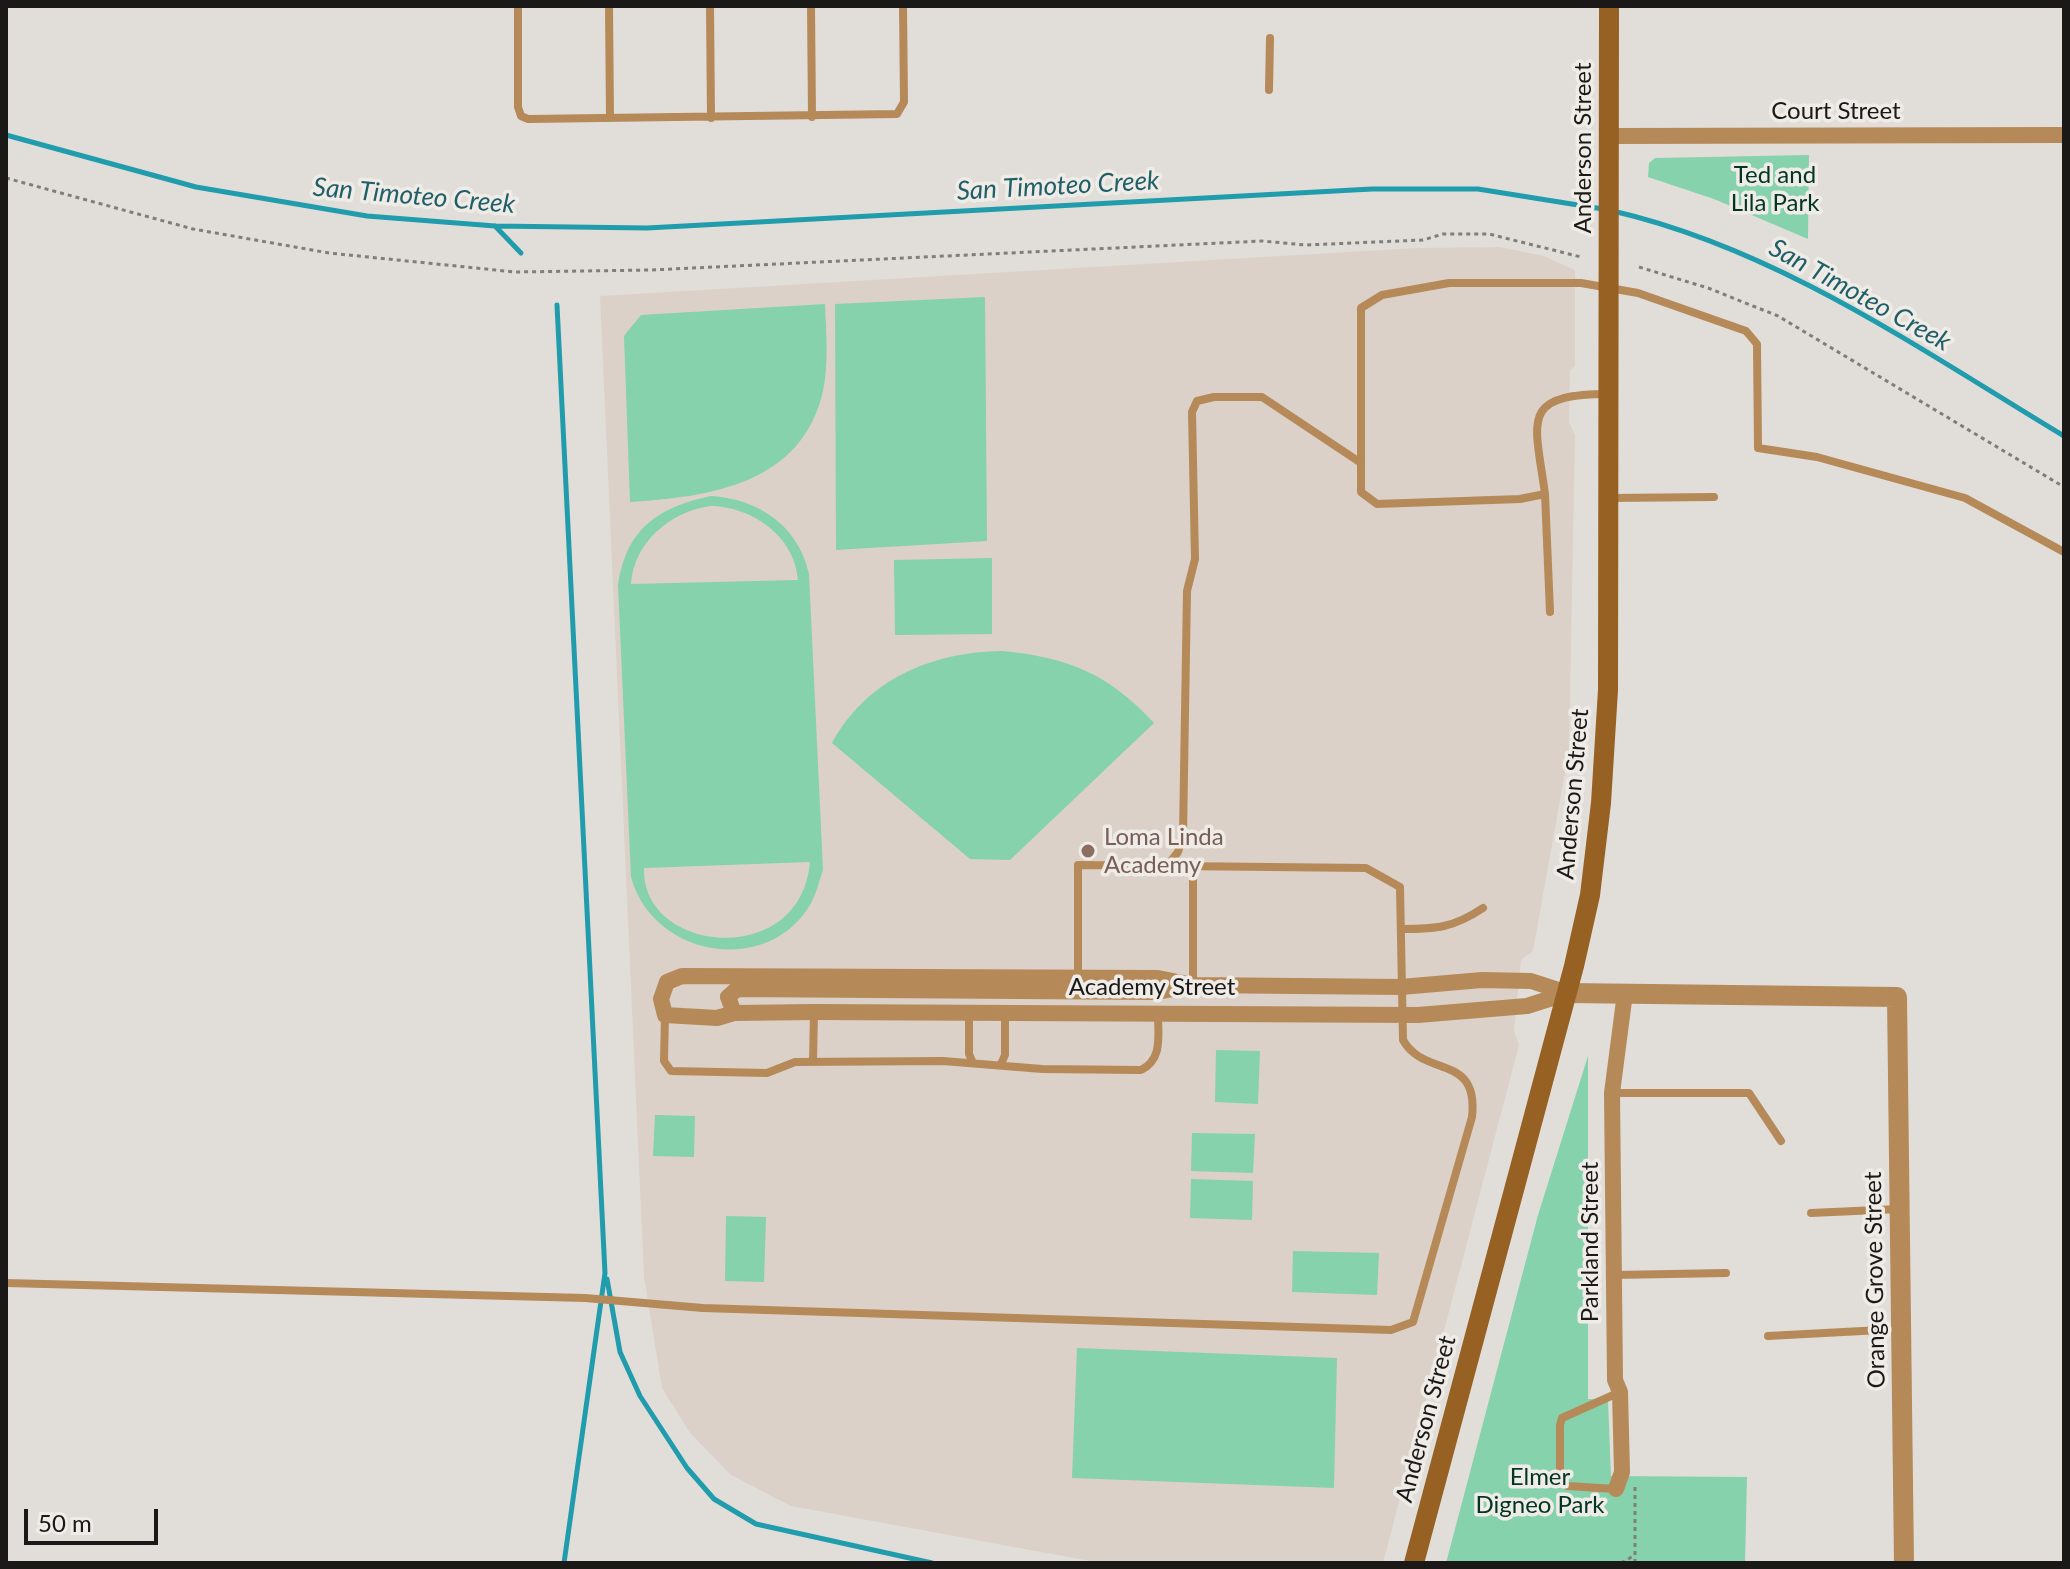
<!DOCTYPE html>
<style>
body{margin:0}
#map{position:relative;width:2070px;height:1569px;overflow:hidden;background:#e1deda;font-family:Lato,sans-serif}
canvas{display:block}
.frame{position:absolute;inset:0;border:8px solid #1a1917;pointer-events:none}
.scale{position:absolute;left:24px;top:1509px;width:134px;height:36px;box-sizing:border-box;border:4px solid #1a1917;border-top:0;padding-left:10px;font-size:24px;line-height:28px;white-space:nowrap;color:#1a1917;-webkit-text-stroke:6px #efebe7;paint-order:stroke}
</style>
<div id="map">
<canvas width="2070" height="1569"></canvas>
<div class="frame"></div>
<div class="scale">50 m</div>
</div>
<script>
const ctx = document.querySelector('canvas').getContext('2d');
ctx.lineJoin = 'round';
function paint(path, color) { ctx.fillStyle = color; ctx.fill(path, 'evenodd'); }
function stroke(path, color, width, dash) { ctx.strokeStyle = color; ctx.lineWidth = width; ctx.lineCap = dash ? 'butt' : 'round'; ctx.setLineDash(dash || []); ctx.stroke(path); }
function drawText(font, color, halo, rows, align = 'center') {
  ctx.font = font + ' Lato,sans-serif'; ctx.lineWidth = 7; ctx.setLineDash([]); ctx.textBaseline = 'middle'; ctx.strokeStyle = halo; ctx.fillStyle = color; for (const [text, x, y, turn = 0] of rows) {
    ctx.save(); ctx.translate(x, y); ctx.rotate((+turn || 0) * Math.PI / 180); ctx.textAlign = isNaN(turn) ? turn : align; if (halo) ctx.strokeText(text, 0, 0); ctx.fillText(text, 0, 0); ctx.restore();
  }
}
const built = new Path2D(`
 M1500 247 1544 256 1575 270V366L1570 370 1569 422 1575 435 1569 750 1533 951 1521 960 1514 1031 1519 1045 1383 1563H1101L791 1506 731 1475 690 1433 662 1388 644 1277 600 296 1416 248Z`);
const green = new Path2D(`
 M1809 155 1808 239 1714 199 1648 177 1649 163 1655 158Z
 M985 297 987 541 836 550 835 304Z
 M825 304C826 333 829 362 823 391 802 484 710 497 630 502L624 336 641 315Z
 M711 496C758 499 798 525 809 574L823 870C819 881 816 895 810 905 766 978 652 956 631 877L618 585C626 529 658 507 711 496ZM710 506C751 506 795 536 798 580L631 584C634 542 670 512 710 506ZM810 862C801 970 641 954 644 868Z
 M992 558V634L895 635 894 560Z
 M1002 651C1068 657 1109 674 1154 723L1010 860 970 859 832 743C867 679 932 652 1002 651Z
 M1216 1050 1260 1051 1258 1104 1215 1102Z
 M1588 1056V1399L1608 1400 1611 1476 1747 1477 1745 1563H1446L1538 1215Z
 M655 1115 695 1116 694 1157 653 1156Z
 M1192 1133 1255 1134 1253 1173 1191 1171Z
 M1191 1179 1253 1181 1252 1220 1190 1218Z
 M726 1216 766 1217 764 1282 725 1281Z
 M1293 1251 1379 1253 1377 1295 1292 1292Z
 M1077 1348 1337 1358 1334 1488 1072 1478Z`);
const stream = new Path2D(`
 M6 135 196 187 367 216 495 226 647 228 1372 189H1478L1603 209
 M1613 211C1778 249 1921 350 2064 436
 M495 226 521 253
 M557 305 605 1273 564 1563
 M607 1279 620 1352 640 1396 687 1468 714 1499 756 1524 932 1563`);
const path = new Path2D(`
 M6 178 193 229 329 253 515 272 651 270 1262 241 1305 245 1423 240 1443 234H1489L1581 257
 M1639 267 1708 288 1778 316 2064 487
 M1635 1487V1563
 M1613 1563 1623 1562 1635 1555`);
const service = new Path2D(`
 M518 6V107L521 116 528 119 897 114 904 102 903 6
 M609 6 610 118
 M710 6 711 118
 M811 6 812 117
 M1269 90 1270 38
 M1609 394C1519 394 1535 420 1545 494L1520 499 1377 504 1361 492V308L1382 295 1449 283H1581L1638 293 1746 331 1757 344 1758 448 1817 457 1965 498 2064 552
 M1545 494 1550 612
 M1609 498 1714 497
 M1167 866 1178 852 1183 835 1187 591 1195 559 1192 412 1197 401 1214 397H1262L1361 463
 M1193 866V985
 M1401 929C1436 929 1453 928 1483 908
 M969 1013V1054L973 1063
 M665 1015 664 1061 671 1071 767 1073 795 1062 943 1061 1042 1069 1141 1070C1163 1059 1158 1036 1158 1014
 M813 1062 814 1012
 M1001 1064 1005 1055V1014
 M1612 1093H1749L1781 1141
 M1811 1213 1899 1209
 M1614 1275 1726 1273
 M6 1283 585 1298 703 1308 1391 1330 1413 1322 1472 1117C1479 1053 1424 1078 1403 1040L1400 887 1366 868 1078 865V977
 M1768 1336 1900 1329
 M1616 1489 1567 1486 1560 1479V1425L1562 1418 1620 1392`);
const minor = new Path2D(`
 M1609 136 2064 135
 M682 976 1158 978 1193 985 1401 987 1482 980 1531 981 1568 993 1527 1006 1418 1015 814 1012 734 1013 717 1018 665 1015 661 999 667 982Z
 M734 1013 728 997 737 989 1157 992 1184 987
 M1616 1489 1622 1472 1620 1392 1615 1380 1612 1093 1625 993`);
const tertiary = new Path2D(`
 M1568 993 1897 997 1904 1563`);
const secondary = new Path2D(`
 M1414 1563 1574 966 1590 895 1601 803 1608 690 1609 6`);
const markers = [
 [1088,851,8,"#8d6e63"]
];
const streetNames = [
 ["Court Street",1836,111],
 ["Anderson Street",1583,148,-90],
 ["Anderson Street",1573,794,-85],
 ["Academy Street",1152,987],
 ["Parkland Street",1590,1242,-90],
 ["Orange Grove Street",1875,1280,-91],
 ["Anderson Street",1426,1419,-75]
];
const parkNames = [
 ["Ted and",1775,175],
 ["Lila Park",1775,203],
 ["Elmer",1540,1477],
 ["Digneo Park",1540,1505]
];
const educationNames = [
 ["Loma Linda",1104,837],
 ["Academy",1104,865]
];
const waterNames = [
 ["San Timoteo Creek",1058,186,-3],
 ["San Timoteo Creek",414,196,5],
 ["San Timoteo Creek",1860,295,29]
];
paint(built, '#dbd1c8');
paint(green, '#85d2ad');
stroke(stream, '#209cac', 5);
stroke(path, '#807e7b', 3, [4, 4]);
stroke(service, '#b68959', 8);
stroke(minor, '#b68959', 16);
stroke(tertiary, '#b68959', 20);
stroke(secondary, '#966122', 20);
for (const [x, y, r, color] of markers) { const dot = new Path2D(); dot.arc(x, y, r, 0, 2 * Math.PI); ctx.fillStyle = color; ctx.fill(dot); stroke(dot, '#efebe7', 3); }
drawText('24px', '#1a1917', '#efebe7', streetNames);
drawText('24px', '#023623', '#efebe7', parkNames);
drawText('24px', '#785e54', '#efebe7', educationNames, 'left');
drawText('italic 26px', '#215f68', '#efebe7', waterNames);
</script>
